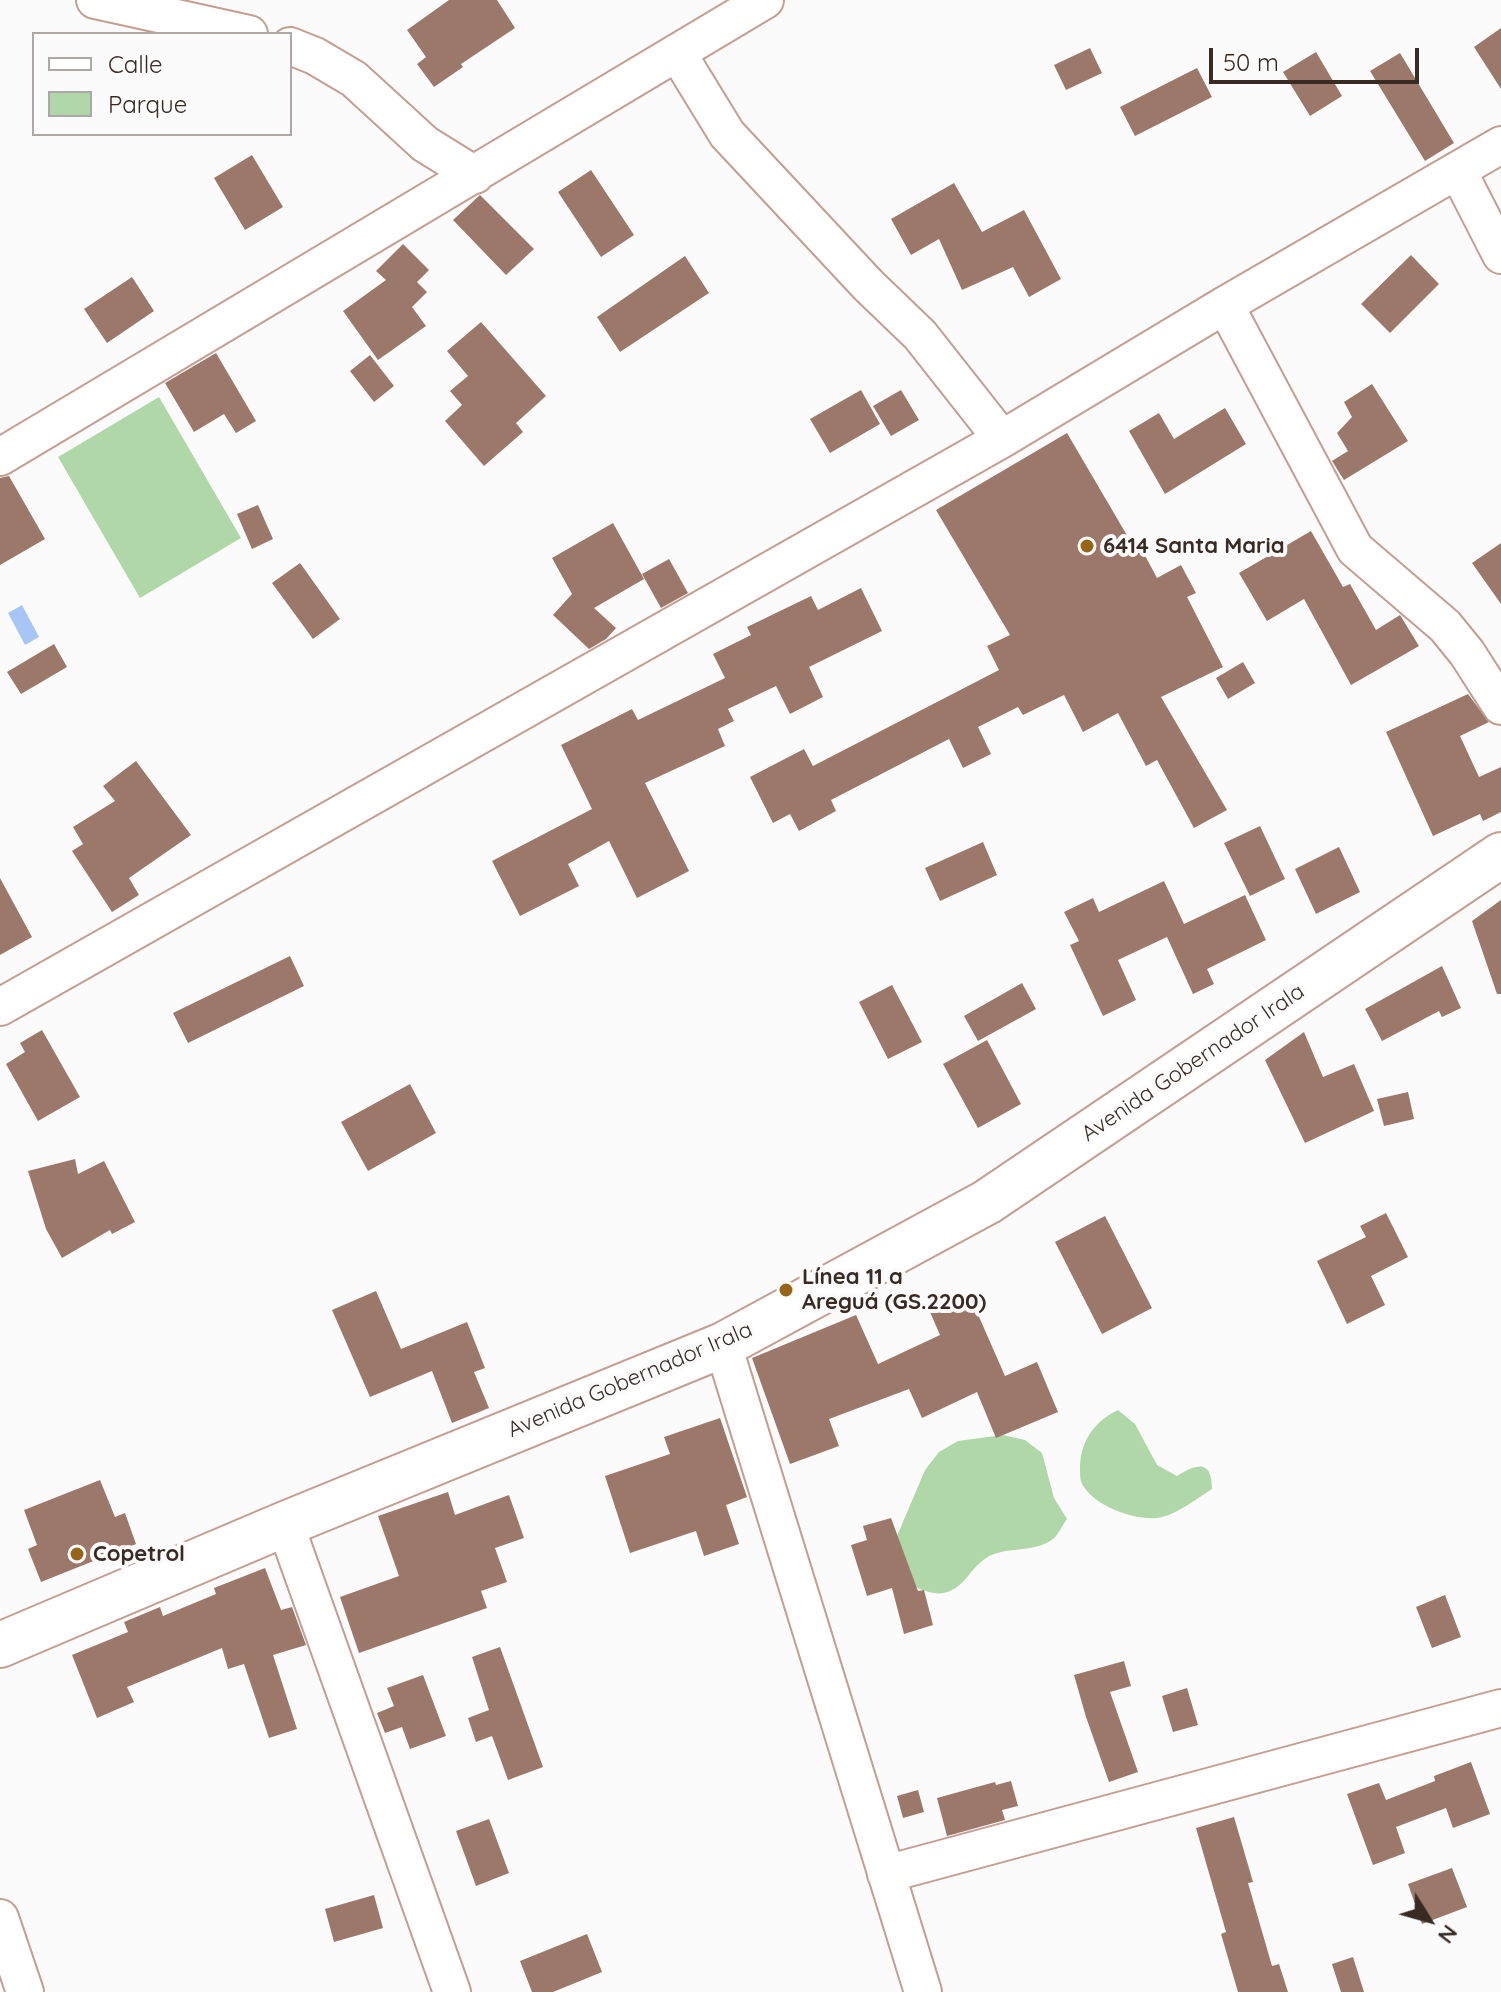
<!DOCTYPE html>
<meta charset="utf-8">
<style>
body{margin:0}
#map{position:relative;width:1501px;height:1992px;overflow:hidden;background:#fbfbfb;font-family:Quicksand,sans-serif}
canvas{display:block}
.legend{position:absolute;left:32px;top:32px;width:260px;height:104px;box-sizing:border-box;background:#fbfbfb;border:2px solid #ada7a5;margin:0;padding:10px 14px;list-style:none;font-size:24px;color:#392a24}
.legend li{display:flex;align-items:center;gap:16px;height:40px}
.legend b{width:40px;border:2px solid #ada7a5}
.north{position:absolute;left:1389px;top:1880px;width:80px;height:80px;-webkit-text-stroke:6px #fbfbfb;paint-order:stroke;rotate:127deg;font-size:22px;font-weight:700;line-height:32px;text-align:center;color:#392a24}
.north::after{content:'';display:block;margin:auto;width:28px;height:36px;background:#392a24;clip-path:polygon(50% 0,100% 100%,50% 72%,0 100%)}
.scale{position:absolute;left:1209px;top:48px;width:210px;height:36px;box-sizing:border-box;border:4px solid #392a24;border-top:0;padding-left:10px;font-size:24px;line-height:28px;white-space:nowrap;color:#392a24;-webkit-text-stroke:6px #fbfbfb;paint-order:stroke}
</style>
<div id="map">
<canvas width="1501" height="1992"></canvas>
<ul class="legend">
<li><b style="height:10px;background:#fff"></b>Calle</li>
<li><b style="height:22px;background:#b0d7a7"></b>Parque</li>
</ul>
<div class="north">N</div>
<div class="scale">50 m</div>
</div>
<script>
const ctx = document.querySelector('canvas').getContext('2d');
ctx.lineJoin = 'round';
function paint(path, color) { ctx.fillStyle = color; ctx.fill(path, 'evenodd'); }
function stroke(path, color, width, dash) { ctx.strokeStyle = color; ctx.lineWidth = width; ctx.lineCap = dash ? 'butt' : 'round'; ctx.setLineDash(dash || []); ctx.stroke(path); }
function drawText(font, color, halo, rows, align = 'center') {
  ctx.font = font + ' Quicksand,sans-serif'; ctx.lineWidth = 8; ctx.setLineDash([]); ctx.textBaseline = 'middle'; ctx.strokeStyle = halo; ctx.fillStyle = color; for (const [text, x, y, turn = 0] of rows) {
    ctx.save(); ctx.translate(x, y); ctx.rotate((+turn || 0) * Math.PI / 180); ctx.textAlign = isNaN(turn) ? turn : align; if (halo) ctx.strokeText(text, 0, 0); ctx.fillText(text, 0, 0); ctx.restore();
  }
}
const green = new Path2D(`
 M159 397 241 538 140 598 58 457Z
 M1118 1410 1135 1424 1157 1465 1177 1476C1196 1464 1212 1459 1212 1489 1196 1499 1175 1516 1157 1518 1134 1520 1097 1507 1084 1487 1080 1482 1080 1475 1080 1469 1080 1441 1094 1422 1118 1410Z
 M1003 1435 1025 1440 1042 1453 1054 1498 1067 1519C1063 1524 1058 1535 1053 1539 1032 1555 1002 1544 982 1561 970 1570 965 1585 950 1591 935 1598 917 1588 904 1581L897 1536 925 1470 939 1452 958 1441Z`);
const water = new Path2D(`
 M22 605 39 637 25 645 8 613Z`);
const building = new Path2D(`
 M449 0H497L515 28 461 64 463 67 434 87 417 64 426 57 407 30Z
 M1501 28V89L1474 47Z
 M1090 48 1102 73 1066 90 1054 65Z
 M1316 52 1342 96 1310 116 1283 72Z
 M1400 53 1454 143 1425 161 1370 71Z
 M1197 68 1212 97 1135 136 1120 107Z
 M252 155 283 207 245 230 214 178Z
 M591 170 634 235 601 257 558 192Z
 M954 183 982 232 1024 210 1061 279 1029 297 1013 267 962 290 939 239 911 255 891 219Z
 M480 195 534 249 506 275 453 220Z
 M403 244 429 270 417 282 427 292 412 307 426 326 378 360 343 311 386 280 376 271Z
 M1411 255 1439 284 1390 333 1361 304Z
 M685 256 709 293 620 352 597 317Z
 M132 277 154 311 107 343 84 309Z
 M481 322 546 396 516 423 523 432 484 466 445 421 462 405 450 391 468 376 447 351Z
 M216 353 256 421 236 433 224 414 194 432 165 383Z
 M370 355 394 386 374 402 350 371Z
 M1372 384 1408 441 1344 480 1332 461 1348 451 1337 433 1352 417 1344 402Z
 M861 390 880 424 830 453 810 419Z
 M901 390 919 420 891 436 873 406Z
 M1225 408 1246 444 1165 494 1129 431 1159 413 1174 439Z
 M1067 433 1135 549 1140 546 1157 578 1181 565 1196 593 1187 597 1223 667 1161 697 1227 810 1194 828 1157 760 1146 766 1118 713 1083 732 1064 695 1023 715 1018 707 978 727 991 754 963 768 949 739 831 800 836 811 799 831 790 814 773 823 750 777 804 749 813 766 999 670 987 646 1010 635 936 510Z
 M9 476 45 539 0 565V478Z
 M258 505 273 539 252 549 237 514Z
 M613 523 644 579 594 608 616 628 606 639 589 649 553 615 572 594 552 558Z
 M1311 531 1343 587 1350 584 1376 630 1400 615 1419 646 1351 685 1304 599 1267 621 1239 573Z
 M1501 543V604L1472 563Z
 M669 559 688 593 661 608 642 574Z
 M300 563 340 619 313 639 272 583Z
 M861 588 882 631 809 667 823 697 790 714 776 686 728 709 734 721 718 729 725 746 645 783 689 871 637 898 609 841 568 864 579 886 520 916 492 861 592 809 561 745 632 709 638 720 725 678 713 654 751 635 747 627 811 596 818 610Z
 M54 644 67 667 21 694 7 672Z
 M1243 662 1255 683 1228 699 1216 678Z
 M1468 694 1489 722 1460 736 1479 777 1501 767V812L1483 821 1480 814 1433 836 1386 732Z
 M136 761 191 835 129 878 139 895 112 912 72 851 83 844 73 827 115 801 103 786Z
 M1260 826 1285 879 1250 896 1224 843Z
 M983 842 997 875 940 901 925 868Z
 M1339 847 1360 892 1316 914 1295 869Z
 M0 878 32 937 0 955Z
 M1164 881 1184 924 1245 895 1266 940 1207 969 1214 984 1193 994 1167 937 1118 960 1136 1000 1103 1016 1070 945 1079 941 1064 912 1093 898 1099 912Z
 M1501 900V994H1497L1472 921Z
 M290 956 304 986 188 1043 173 1013Z
 M1442 966 1461 1008 1442 1017 1439 1011 1382 1041 1365 1009Z
 M1022 983 1036 1009 978 1041 964 1016Z
 M892 985 922 1042 888 1059 859 1002Z
 M42 1030 80 1097 38 1121 6 1064 25 1052 20 1043Z
 M1304 1032 1323 1077 1354 1064 1374 1111 1305 1143 1265 1060Z
 M987 1040 1021 1104 978 1128 943 1064Z
 M410 1084 436 1133 368 1171 341 1122Z
 M1408 1092 1414 1119 1384 1126 1377 1099Z
 M75 1159 78 1174 104 1161 135 1222 112 1234 110 1230 62 1258 46 1229 28 1171Z
 M1386 1213 1408 1257 1371 1276 1385 1305 1347 1324 1317 1261 1366 1237 1360 1226Z
 M1105 1216 1152 1308 1102 1334 1055 1242Z
 M376 1291 401 1349 467 1322 485 1368 474 1372 489 1408 452 1423 432 1371 370 1397 332 1310Z
 M969 1294 1005 1376 1037 1362 1058 1412 996 1438 977 1392 922 1418 909 1389 829 1419 839 1446 790 1464 752 1358 856 1315 878 1364 940 1335 930 1312Z
 M720 1418 747 1497 726 1505 739 1544 704 1556 696 1531 630 1553 605 1476 670 1454 664 1437Z
 M100 1480 115 1517 125 1513 136 1544 41 1582 28 1549 37 1545 24 1510Z
 M448 1492 455 1515 509 1495 524 1538 495 1548 507 1582 481 1591 487 1608 359 1653 340 1597 399 1576 378 1516Z
 M891 1518 918 1591 924 1590 933 1625 904 1634 892 1588 867 1596 851 1545 867 1540 863 1526Z
 M265 1568 281 1610 292 1607 306 1645 273 1655 297 1729 269 1738 244 1664 228 1669 222 1648 127 1687 134 1702 97 1718 72 1655 128 1632 124 1622 160 1607 163 1616 216 1594 214 1588Z
 M1445 1595 1461 1637 1432 1648 1416 1607Z
 M500 1647 543 1767 508 1780 492 1736 476 1742 468 1718 489 1710 472 1657Z
 M1124 1661 1131 1686 1110 1692 1138 1772 1109 1782 1086 1717 1074 1675Z
 M423 1675 446 1736 410 1749 402 1727 385 1733 377 1713 394 1706 387 1688Z
 M1187 1688 1198 1725 1173 1732 1162 1696Z
 M1471 1762 1490 1814 1453 1828 1446 1808 1396 1827 1405 1853 1373 1865 1347 1794 1379 1783 1386 1800 1435 1781 1434 1776Z
 M1011 1781 1018 1806 1002 1810 1005 1820 947 1836 937 1798 995 1782 996 1785Z
 M918 1790 924 1812 903 1818 897 1796Z
 M1234 1817 1253 1882 1248 1883 1272 1966 1279 1964 1288 1992H1238L1221 1934 1226 1932 1196 1828Z
 M489 1819 509 1873 476 1886 456 1831Z
 M1452 1868 1467 1907 1422 1924 1408 1884Z
 M374 1895 383 1928 334 1942 325 1909Z
 M587 1934 602 1972 553 1992H532L520 1961Z
 M1353 1957 1364 1992H1341L1332 1964Z`);
const minor = new Path2D(`
 M95 0 249 34
 M290 46 315 56 354 79 425 144 475 175
 M678 54 727 134 868 285 920 335 1002 439
 M1458 171 1501 255
 M1225 305 1355 549 1445 626 1467 653 1501 706
 M0 457 765 0
 M0 1007 1002 439 1225 305 1501 145
 M723 1345 923 1992
 M285 1524 452 1992
 M886 1874 1501 1708
 M0 1918 25 1992`);
const major = new Path2D(`
 M0 1645 285 1524 723 1345 987 1202 1501 855`);
const markers = [
 [1087,546,8,"#976518"],
 [786,1290,8,"#976518"],
 [77,1554,8,"#976518"]
];
const poiNames = [
 ["6414 Santa Maria",1103,546],
 ["Línea 11 a",802,1277],
 ["Areguá (GS.2200)",802,1302],
 ["Copetrol",93,1554]
];
const streetNames = [
 ["Avenida Gobernador Irala",1193,1063,-34],
 ["Avenida Gobernador Irala",630,1380,-23]
];
paint(green, '#b0d7a7');
paint(water, '#a7c6f5');
paint(building, '#9c786a');
stroke(minor, '#c49e90', 40);
stroke(major, '#c49e90', 48);
stroke(minor, '#fff', 36);
stroke(major, '#fff', 44);
for (const [x, y, r, color] of markers) { const dot = new Path2D(); dot.arc(x, y, r, 0, 2 * Math.PI); ctx.fillStyle = color; ctx.fill(dot); stroke(dot, '#fbfbfb', 3); }
drawText('bold 22px', '#392a24', '#fbfbfb', poiNames, 'left');
drawText('22px', '#392a24', '#fbfbfb', streetNames);
</script>
